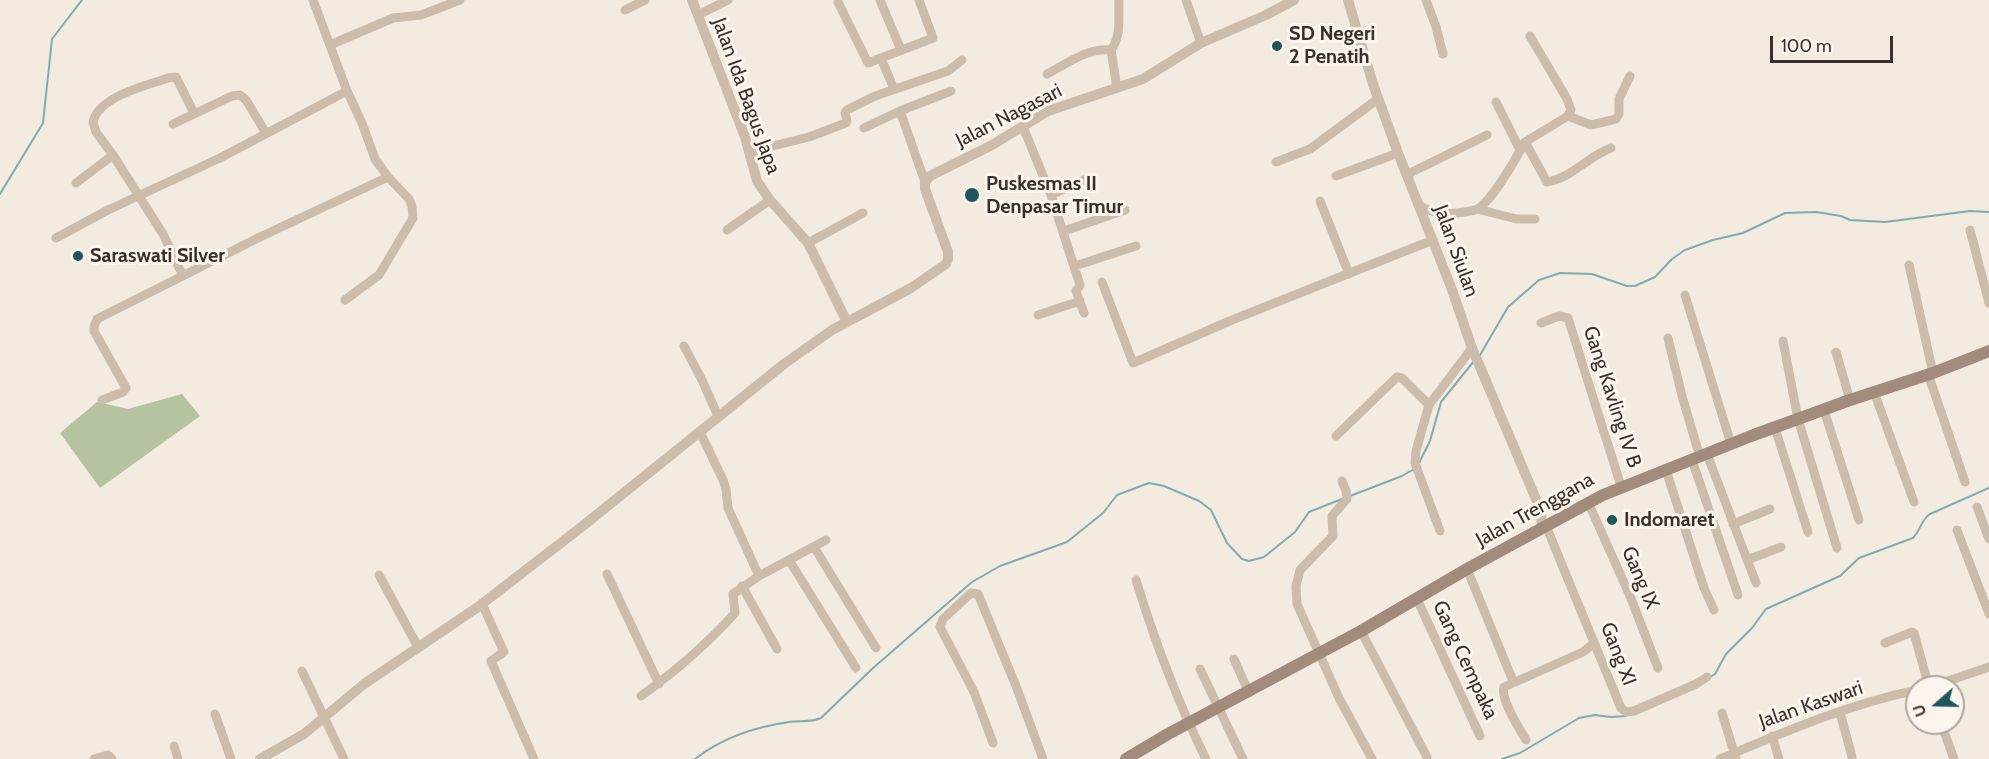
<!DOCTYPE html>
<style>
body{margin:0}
#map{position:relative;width:1989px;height:759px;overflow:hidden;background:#f3ebe0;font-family:Cabin,sans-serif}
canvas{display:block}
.north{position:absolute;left:1905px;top:675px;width:60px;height:60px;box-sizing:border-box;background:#fbf5ed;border:2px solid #aea69f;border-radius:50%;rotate:250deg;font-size:16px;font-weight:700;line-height:24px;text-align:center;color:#3a302b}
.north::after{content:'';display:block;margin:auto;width:21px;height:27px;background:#1f555c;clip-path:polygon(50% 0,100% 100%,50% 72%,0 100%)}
.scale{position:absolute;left:1770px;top:36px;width:123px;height:27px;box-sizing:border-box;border:3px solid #3a302b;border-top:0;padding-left:8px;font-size:18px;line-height:21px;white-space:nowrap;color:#3a302b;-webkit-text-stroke:4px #fbf5ed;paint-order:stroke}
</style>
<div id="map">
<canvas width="1989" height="759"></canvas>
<div class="north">U</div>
<div class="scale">100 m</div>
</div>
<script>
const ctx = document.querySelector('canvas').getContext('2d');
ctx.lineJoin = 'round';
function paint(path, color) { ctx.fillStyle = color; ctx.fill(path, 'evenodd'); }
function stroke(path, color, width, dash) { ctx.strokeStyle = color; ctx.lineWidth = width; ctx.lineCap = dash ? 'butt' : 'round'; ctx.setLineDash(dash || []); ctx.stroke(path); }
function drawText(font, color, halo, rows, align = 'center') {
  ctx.font = font + ' Cabin,sans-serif'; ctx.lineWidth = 6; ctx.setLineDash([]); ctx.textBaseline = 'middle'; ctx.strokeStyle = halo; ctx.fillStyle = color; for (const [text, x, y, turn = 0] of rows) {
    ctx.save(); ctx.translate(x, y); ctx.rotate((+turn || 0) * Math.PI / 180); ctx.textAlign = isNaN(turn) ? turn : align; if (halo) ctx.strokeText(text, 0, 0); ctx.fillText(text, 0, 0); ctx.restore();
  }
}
const green = new Path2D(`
 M182 394 200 416 100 488 60 433 97 402 128 409Z`);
const stream = new Path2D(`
 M0 194 43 123 52 39 82 0
 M1480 355 1508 307 1539 280 1560 273 1592 274 1627 286H1635L1655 277 1672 259 1685 250 1713 240 1743 233 1785 213 1816 212 1841 216 1850 220 1885 222 1970 211 1989 212
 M1418 465 1430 441 1441 402 1474 361
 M1350 496 1402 476 1414 469
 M1710 677 1715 674 1726 654 1752 628 1766 609 1840 576 1859 558 1913 538C1920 531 1921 520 1930 514L1989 488
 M695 759C723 737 754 727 789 722 800 720 810 723 821 718L872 669 972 582 1000 566 1067 542 1103 513 1117 495 1149 483 1164 486 1199 501 1211 510 1227 543 1242 559 1249 561 1264 557 1295 532 1309 512 1342 499
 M1502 759 1520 753 1579 718 1595 715 1611 717 1626 716`);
const minor = new Path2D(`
 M313 0 347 91 362 123 375 159 388 177 409 199 412 206 413 218 379 275 345 300
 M880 0 901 50
 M1186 0 1201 43
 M1426 0 1436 27 1443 54
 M838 2 868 63 933 38 919 0
 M625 10 645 0
 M698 15 728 0
 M1530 36 1567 99 1571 110 1568 116
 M330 45 393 18 421 15 460 0
 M1111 50C1122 35 1118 18 1119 0
 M881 58 894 89
 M1047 74C1066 64 1089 47 1111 50L1117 88
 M1496 102 1520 150
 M900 111 951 91
 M173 124 232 96 240 95 246 100 266 133
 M1023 127 1051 195 1080 285 1076 291 1084 313
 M864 128 900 111 925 182
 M1525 142 1568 116 1591 125 1616 119 1619 114V99L1630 76
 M113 155 96 132 93 122C99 96 146 86 168 78L176 77 194 113
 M750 155 765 148 809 137 846 123 847 121 845 113 847 110 875 96 948 71 962 60
 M1276 162 1310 149 1378 99
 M1406 175 1487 135
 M1336 176 1398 153
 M76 183 113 155 163 234 183 276
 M1051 195 1088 178
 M1320 201 1349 274
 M1420 206C1432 212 1442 215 1456 213 1462 212 1469 212 1475 210 1491 204 1516 158 1525 142L1547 182C1572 178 1588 156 1611 148
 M1477 209 1517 219H1535
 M727 230 770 200
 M1970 230 1989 303
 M1064 231 1125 210
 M56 238 108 210 220 158 347 91
 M808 243 863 213
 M1909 265 1933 373
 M1075 266 1136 246
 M1102 282 1133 363 1232 320 1433 240
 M1685 295 1731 444
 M1038 315 1080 301
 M1541 323 1559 316 1568 318 1621 486
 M1668 338 1682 396 1700 457
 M1783 341 1798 419 1837 548
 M684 346 702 380 718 416
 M1836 352 1850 400
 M1928 374 1965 482
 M1874 392 1914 502
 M102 400 123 392 126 388 94 331V327L97 319 260 237 388 177
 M1429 405 1416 451 1415 463 1440 531
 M1824 410 1859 520
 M1775 428 1808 532
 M1336 436 1397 377 1402 378 1429 405 1472 348
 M1707 454 1756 583
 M1692 460 1738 595
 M1666 470 1704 588 1714 610
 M1342 481 1346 491 1347 499 1332 516 1333 536 1300 570 1296 586 1297 604 1339 698 1372 759
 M1588 502 1630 596 1658 668
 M1977 507 1989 539
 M1733 524 1770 509
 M1546 526 1621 708 1626 712 1634 711 1696 684 1707 677
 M1957 530 1989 614
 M814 547 876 648
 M789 560 856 668
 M1747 560 1781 547
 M1467 569 1513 681
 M607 574 659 684
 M379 575 418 647
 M759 576 826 540
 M1136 580C1155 642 1177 701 1206 759
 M742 586 777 649
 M1417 599 1480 736
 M482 604 504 652 491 661 534 759
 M1361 631 1427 757
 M1885 643 1912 632 1914 633 1929 687
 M1234 659 1249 693
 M1200 669 1243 759
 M302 671 344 759
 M1930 687 1989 667
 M641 696C676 671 706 645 735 613L733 594 759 576 728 508 726 489 723 480 700 432
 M1840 712 1852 757
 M1722 713 1736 759
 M215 714 231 759
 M1941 723 1954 759
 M1772 736 1779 759
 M1526 740C1519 728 1500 699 1504 687L1583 652 1594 643
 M993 743 974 692 940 627 943 619 971 593 978 594 1016 686 1043 759
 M174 746 178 759
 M94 759 108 755 112 759
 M1720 759C1784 732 1849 704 1917 690`);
const tertiary = new Path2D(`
 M692 0 745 137 757 181 770 200 808 243 847 322
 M1348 0 1373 84 1398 153 1451 287 1472 348 1541 511 1542 528
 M260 759 304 734 364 684 478 607 584 525 784 364 832 330 911 288 946 264 948 259V252L925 189V182L930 176 992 145 1048 111 1143 79 1201 43 1266 15 1294 0`);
const secondary = new Path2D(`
 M1126 759 1168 734 1361 631 1467 569 1603 495 1751 436 1850 400 1933 373 1989 351`);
const markers = [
 [1277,46,6,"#1f555c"],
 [972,195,8,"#1f555c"],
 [78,256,6,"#1f555c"],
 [1612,520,6,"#1f555c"]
];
const poiNames = [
 ["SD Negeri",1289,34],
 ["2 Penatih",1289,57],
 ["Puskesmas II",986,184],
 ["Denpasar Timur",986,207],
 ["Saraswati Silver",90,256],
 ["Indomaret",1624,520]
];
const streetNames = [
 ["Jalan Ida Bagus Japa",746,96,70],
 ["Jalan Nagasari",1009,116,-27],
 ["Jalan Siulan",1456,251,70],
 ["Gang Kavling IV B",1612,397,72],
 ["Jalan Trenggana",1535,510,-29],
 ["Gang IX",1640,578,67],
 ["Gang XI",1618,654,69],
 ["Gang Cempaka",1465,660,65],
 ["Jalan Kaswari",1811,705,-19]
];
paint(green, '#b5c3a0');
stroke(stream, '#7facb1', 2);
stroke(minor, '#ccbcab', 9);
stroke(tertiary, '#ccbcab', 10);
stroke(secondary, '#a08b7d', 12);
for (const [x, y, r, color] of markers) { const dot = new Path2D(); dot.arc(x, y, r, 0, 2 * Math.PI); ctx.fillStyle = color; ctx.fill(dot); stroke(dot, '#fbf5ed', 2); }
drawText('bold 20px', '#3a302b', '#fbf5ed', poiNames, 'left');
drawText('20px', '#3a302b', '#fbf5ed', streetNames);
</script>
